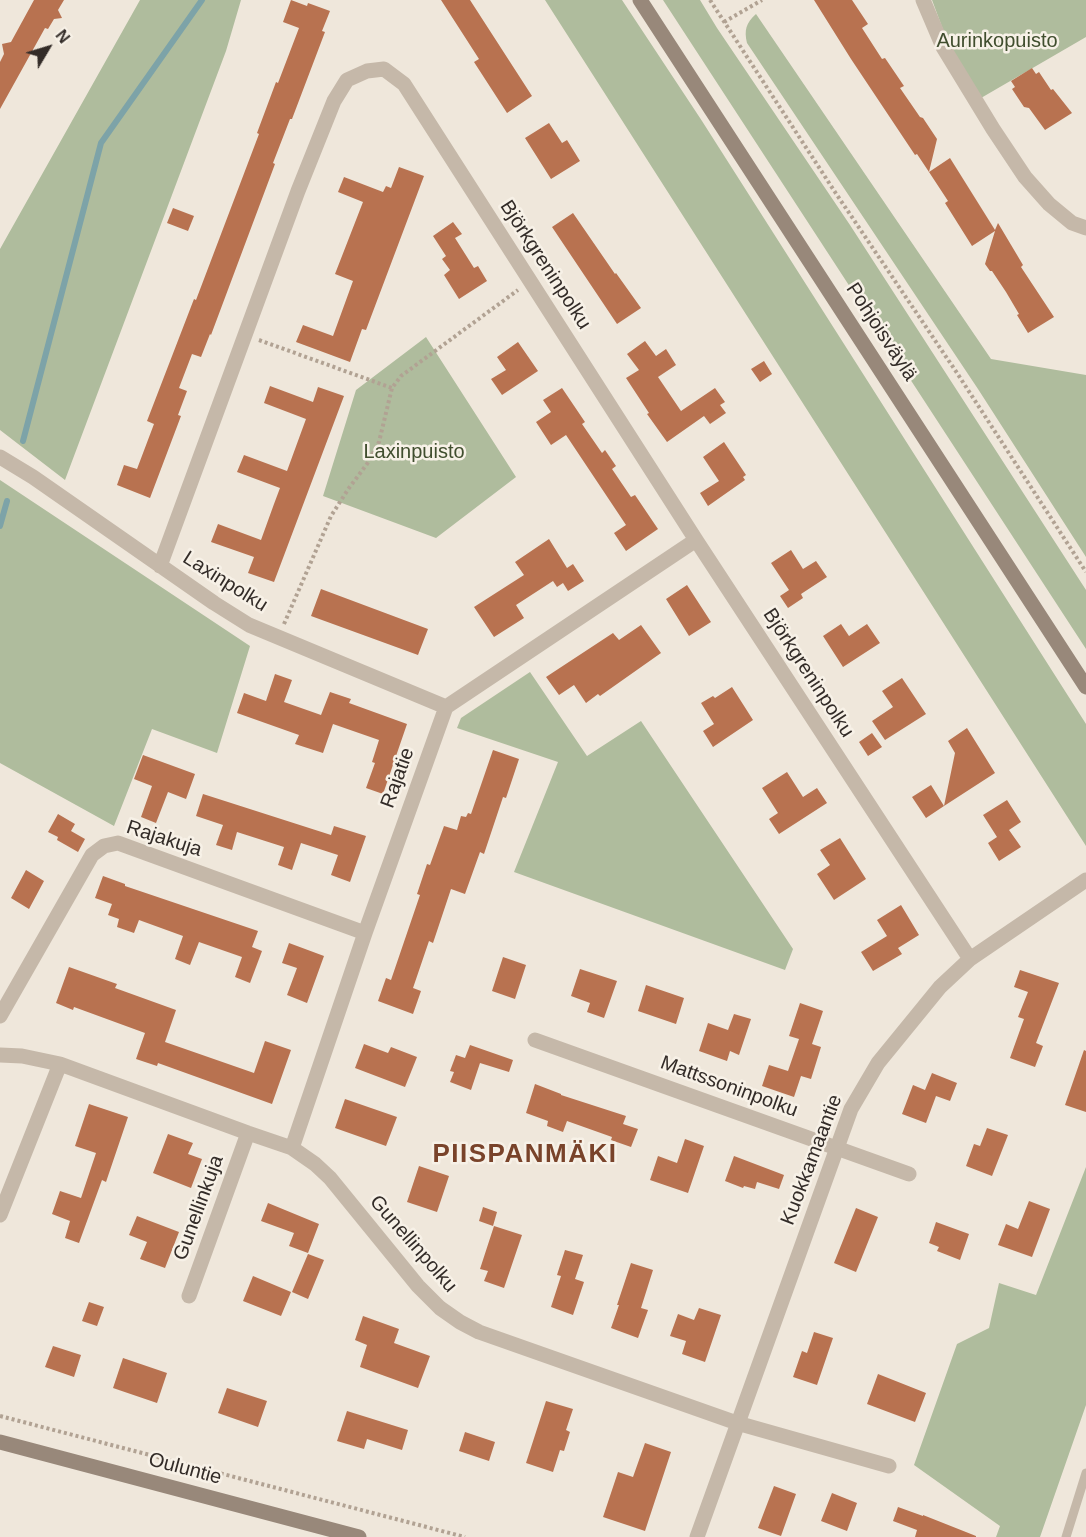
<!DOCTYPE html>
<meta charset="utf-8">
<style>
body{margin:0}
#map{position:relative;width:1086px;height:1537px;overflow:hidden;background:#efe7db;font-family:Arial,sans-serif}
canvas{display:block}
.north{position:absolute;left:18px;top:18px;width:60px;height:60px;-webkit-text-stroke:4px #f7f1e7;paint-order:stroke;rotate:52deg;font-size:16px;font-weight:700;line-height:24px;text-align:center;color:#332c28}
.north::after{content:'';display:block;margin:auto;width:21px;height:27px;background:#332c28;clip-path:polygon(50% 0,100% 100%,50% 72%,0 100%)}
</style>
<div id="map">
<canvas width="1086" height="1537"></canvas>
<div class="north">N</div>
</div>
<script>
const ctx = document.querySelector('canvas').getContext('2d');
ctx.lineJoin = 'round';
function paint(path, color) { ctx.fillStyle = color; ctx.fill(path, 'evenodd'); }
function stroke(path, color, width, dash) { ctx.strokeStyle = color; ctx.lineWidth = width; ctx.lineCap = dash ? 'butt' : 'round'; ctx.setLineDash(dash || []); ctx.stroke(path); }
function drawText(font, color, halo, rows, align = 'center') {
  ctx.font = font + ' Arial,sans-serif'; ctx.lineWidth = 5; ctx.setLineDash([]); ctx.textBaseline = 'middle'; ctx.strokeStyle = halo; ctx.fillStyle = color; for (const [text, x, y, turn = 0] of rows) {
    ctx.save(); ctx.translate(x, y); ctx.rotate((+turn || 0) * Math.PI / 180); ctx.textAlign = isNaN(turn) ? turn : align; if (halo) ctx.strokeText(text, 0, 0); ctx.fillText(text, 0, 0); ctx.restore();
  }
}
const green = new Path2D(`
 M140 0H241L226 51 65 480 0 430V249Z
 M545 0H622L702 121 1086 724V846Z
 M663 0H700L717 28 850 225 1086 590V649Z
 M932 0H1086V37L981 98 948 43Z
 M756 14 991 359 1086 375V557L978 389 747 43C744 30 746 23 756 14Z
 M426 337 516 477 436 538 323 496 356 390Z
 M0 480 250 646 217 753 152 729 114 826 0 763Z
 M530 672 587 756 641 721 793 949 785 970 514 872 558 762 457 728 461 718Z
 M1086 1167V1405L1040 1537H996L1000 1526 914 1465 957 1344 989 1328 999 1283 1036 1295Z`);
const stream = new Path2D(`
 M23 441 101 143 202 0
 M0 526 7 501`);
const building = new Path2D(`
 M34 0H64L58 10 62 18 54 19 48 29 45 28 0 109V62L4 54 2 44 11 42Z
 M291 0 307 6 308 3 330 11 322 31 325 32 292 119H290L273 163 275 164 211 335 210 334 201 357 192 354 179 388 187 391 178 415 181 416 150 498 117 485 124 465 137 469 154 424 147 421 194 299 196 300 259 134 257 133 276 82 278 83 299 28 283 22Z
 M441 0H470L532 96 507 113 474 62 479 59Z
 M814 0H852L868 24 862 28 882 59 885 58 904 86 900 88 920 117 923 118 937 139 929 172 917 154 915 155 851 59Z
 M1032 68 1036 74 1039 72 1051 90 1053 89 1072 113 1045 130 1029 108 1024 107 1012 89 1015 87 1011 81Z
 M549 123 562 143 567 140 580 161 551 179 525 138Z
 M950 158 995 230 998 223 1023 265 1021 267 1054 317 1028 333 1017 315 1019 314 1006 292 992 271H990L985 264 995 231 972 246 945 203 948 201 929 172Z
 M399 167 424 176 366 330 362 329 350 362 296 342 303 325 333 336 353 281 335 274 363 202 338 192 344 177 383 192 386 186 391 188Z
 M173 208 194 216 188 231 167 223Z
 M573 213 615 274 616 273 641 308 617 324 552 227Z
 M453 222 462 234 455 238 474 268 478 266 487 281 459 299 444 275 450 270 442 259 446 256 433 236Z
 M645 341 656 356 666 349 676 365 658 377 681 411 715 388 725 402 720 405 726 413 710 424 704 416 667 442 647 414 649 413 626 378 639 370 627 354Z
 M518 342 538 371 502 395 491 379 506 370 497 357Z
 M764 361 772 374 760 382 751 369Z
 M270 386 313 402 318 387 344 396 274 582 248 573 254 557 211 542 218 524 261 540 274 504 280 488 237 472 244 455 287 471 306 419 264 403Z
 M562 388 585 422 582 424 602 453 605 450 616 466 612 469 631 497 635 495 658 529 626 551 614 533 626 525 566 435 551 445 536 422 551 412 543 400Z
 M724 442 746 475 743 477 745 480 708 506 700 493 719 481 703 457Z
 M549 539 567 568 573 564 584 581 568 591 563 583 557 587 553 581 516 605 524 618 494 637 474 607 524 575 515 562Z
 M791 550 803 569 816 561 827 577 801 594 803 598 788 608 780 596 789 590 771 563Z
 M687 585 711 622 689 636 666 599Z
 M321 589 428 629 418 655 311 616Z
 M841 624 849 636 867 624 880 643 843 667 823 636Z
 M641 625 661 653 600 696 598 694 586 703 574 685 559 695 546 677 613 633 619 640Z
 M275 674 292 680 284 702 321 715 330 692 351 699 349 703 407 724 383 794 366 788 375 763 372 762 379 740 333 724 323 753 295 744 299 735 237 713 244 693 266 701Z
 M902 678 926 714 885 740 872 721 893 707 882 691Z
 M732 687 753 720 713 747 703 731 714 724 701 703 713 696 715 698Z
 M967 728 995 773 944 806 955 753 948 741Z
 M872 733 882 747 868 756 859 742Z
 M493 750 519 759 506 798 503 797 484 854 480 852 465 894 451 889 433 943 429 941 413 988 421 991 413 1014 378 1001 386 978 391 980 420 895 417 894 427 864 430 865 444 826 457 830 461 816 466 817 468 813 471 814Z
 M143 755 195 774 186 799 168 792 156 823 141 817 152 786 134 779Z
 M787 772 803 797 817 788 827 803 779 834 769 819 778 813 762 788Z
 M931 785 944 806 926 818 912 797Z
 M203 794 331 835 334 826 366 836 350 882 331 875 338 855 301 843 292 870 278 865 284 847 237 832 232 850 216 845 223 825 196 816Z
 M1007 800 1021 822 1009 830 1021 847 999 861 988 843 997 837 983 815Z
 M58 814 75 824 71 831 85 839 78 852 57 840 58 837 48 832Z
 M840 838 866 879 834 900 817 874 830 865 820 850Z
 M26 870 44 881 29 909 11 898Z
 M103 876 125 884V886L258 931 252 947 262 951 250 983 235 977 242 957 199 942 190 965 175 959 183 936 139 920 134 933 117 927 119 919 108 915 112 904 95 898Z
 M901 905 919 935 898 948 902 954 873 971 861 952 887 936 877 920Z
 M289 943 324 956 307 1003 287 995 297 968 282 963Z
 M503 957 526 965 515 999 492 991Z
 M69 967 117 984 115 988 176 1010 165 1042 254 1073 265 1041 291 1050 272 1104 158 1063 157 1066 136 1059 145 1033 74 1007 73 1010 56 1003Z
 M580 969 617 981 604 1018 587 1012 590 1003 571 996Z
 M1020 970 1059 983 1036 1043 1043 1046 1035 1067 1010 1058 1024 1019 1018 1017 1028 992 1014 987Z
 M646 985 684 998 676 1024 638 1011Z
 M800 1003 823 1011 812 1044 821 1047 811 1079 801 1076 794 1097 762 1086 769 1065 788 1071 799 1039 789 1036Z
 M734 1014 751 1019 739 1055 730 1051 727 1061 699 1051 708 1023 728 1030Z
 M364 1044 388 1053 391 1047 417 1057 405 1087 355 1068Z
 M470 1045 513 1060 509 1072 480 1063 471 1090 450 1082 454 1072 450 1071 456 1055 465 1058Z
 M1084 1050 1086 1051V1112L1065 1105Z
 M932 1073 957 1083 950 1101 936 1096 926 1123 902 1114 913 1085 925 1090Z
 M535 1084 561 1094V1095L626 1116 623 1124 638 1129 631 1147 611 1140 612 1137 567 1121 563 1132 547 1126 548 1121 526 1113Z
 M345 1099 397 1117 386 1146 335 1128Z
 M89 1104 128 1117 106 1182 102 1180 79 1243 65 1238 70 1221 52 1214 60 1191 81 1198 96 1153 75 1146Z
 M987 1128 1008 1135 992 1176 966 1166 974 1144 980 1146Z
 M168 1134 193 1143 188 1154 202 1159 191 1188 153 1173Z
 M685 1139 704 1146 688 1193 650 1180 658 1156 677 1163Z
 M734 1156 784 1175 779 1189 757 1182 755 1189 744 1186 743 1188 725 1181Z
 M419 1166 449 1176 437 1212 407 1202Z
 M1029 1201 1050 1209 1032 1257 998 1245 1006 1224 1018 1229Z
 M268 1203 319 1224 308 1253 289 1246 294 1233 261 1221Z
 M483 1207 497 1212 493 1226 479 1221Z
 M856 1208 878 1217 856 1272 834 1263Z
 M137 1216 179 1232 165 1268 140 1259 147 1242 129 1235Z
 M936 1222 969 1234 960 1260 937 1251 939 1247 929 1243Z
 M494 1226 522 1235 504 1288 484 1281 488 1271 480 1269Z
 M565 1250 583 1255 575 1279 584 1282 573 1315 551 1307 561 1276 557 1275Z
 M308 1254 324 1260 308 1299 292 1292Z
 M631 1263 653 1270 641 1308 648 1310 638 1338 611 1328 619 1305H617Z
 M253 1276 291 1292 281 1316 243 1301Z
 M89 1302 104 1307 97 1326 82 1321Z
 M699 1308 721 1315 705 1362 682 1354 686 1341 670 1336 678 1314 694 1320Z
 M363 1316 399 1329 394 1343 430 1356 418 1388 360 1367 367 1345 355 1340Z
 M814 1332 833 1338 817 1385 793 1377 802 1351 807 1353Z
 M53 1346 81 1355 74 1377 45 1367Z
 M123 1358 167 1373 157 1403 113 1388Z
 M878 1374 926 1393 915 1422 867 1404Z
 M227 1388 267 1401 258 1427 218 1413Z
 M546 1401 573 1409 566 1430 570 1432 564 1451 560 1450 553 1472 526 1463Z
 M347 1411 408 1430 402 1450 367 1439 364 1449 337 1441Z
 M465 1432 495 1442 489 1461 459 1451Z
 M645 1443 671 1452 645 1531 603 1517 618 1472 633 1477Z
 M774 1486 796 1494 781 1536 758 1528Z
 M832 1493 857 1503 847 1531 821 1521Z
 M898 1507 923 1516V1515L976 1536V1537H915L917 1530 893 1521Z`);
const path = new Path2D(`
 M710 0 835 192 957 373 1086 572
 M724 22 762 0
 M259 340 392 388
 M284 624 331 516 349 488 367 464 379 442 392 388 401 376 518 290
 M0 1416 465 1537`);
const service = new Path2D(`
 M1066 1537 1086 1473`);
const minor = new Path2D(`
 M923 0 943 47 993 129 1025 177 1049 204 1072 223 1086 228
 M0 457 33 477 214 603 249 625 446 707
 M160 566 298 191 334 101 347 80 367 71 384 69 404 84 696 540 970 959
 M0 1016 92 855 104 846 118 843 365 933
 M535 1040 909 1174
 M0 1055 22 1056 60 1064 248 1133 292 1148 315 1164 330 1178 418 1286 440 1308 460 1322 479 1332 737 1423 889 1466
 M292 1148 365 933 446 707 696 540
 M0 1215 60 1064
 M189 1296 248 1133
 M697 1537 851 1109 878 1063 940 987 970 959 1086 880`);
const secondary = new Path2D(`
 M640 0 1086 687
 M0 1442 359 1537`);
const parkNames = [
 ["Aurinkopuisto",997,41],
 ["Laxinpuisto",414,452]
];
const streetNames = [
 ["Björkgreninpolku",545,265,57],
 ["Pohjoisväylä",881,332,57],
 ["Laxinpolku",225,582,32],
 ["Björkgreninpolku",808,673,57],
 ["Rajatie",398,778,-70],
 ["Rajakuja",164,839,18],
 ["Mattssoninpolku",729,1087,20],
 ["Kuokkamaantie",812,1160,-69],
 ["Gunellinkuja",199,1208,-70],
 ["Gunellinpolku",413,1244,49],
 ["Ouluntie",185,1469,15]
];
const districtNames = [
 ["PIISPANMÄKI",525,1155]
];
paint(green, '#afbc9d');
stroke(stream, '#7da3a8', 6);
paint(building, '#b87250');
stroke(path, '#b1a293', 4, [3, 3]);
stroke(service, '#c5b8a9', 9);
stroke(minor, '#c5b8a9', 15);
stroke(secondary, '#98887a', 15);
drawText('20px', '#404e2e', '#f7f1e7', parkNames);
drawText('20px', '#332c28', '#f7f1e7', streetNames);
ctx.letterSpacing = '1.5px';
drawText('bold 26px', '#79432a', '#f7f1e7', districtNames);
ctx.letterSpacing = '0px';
</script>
